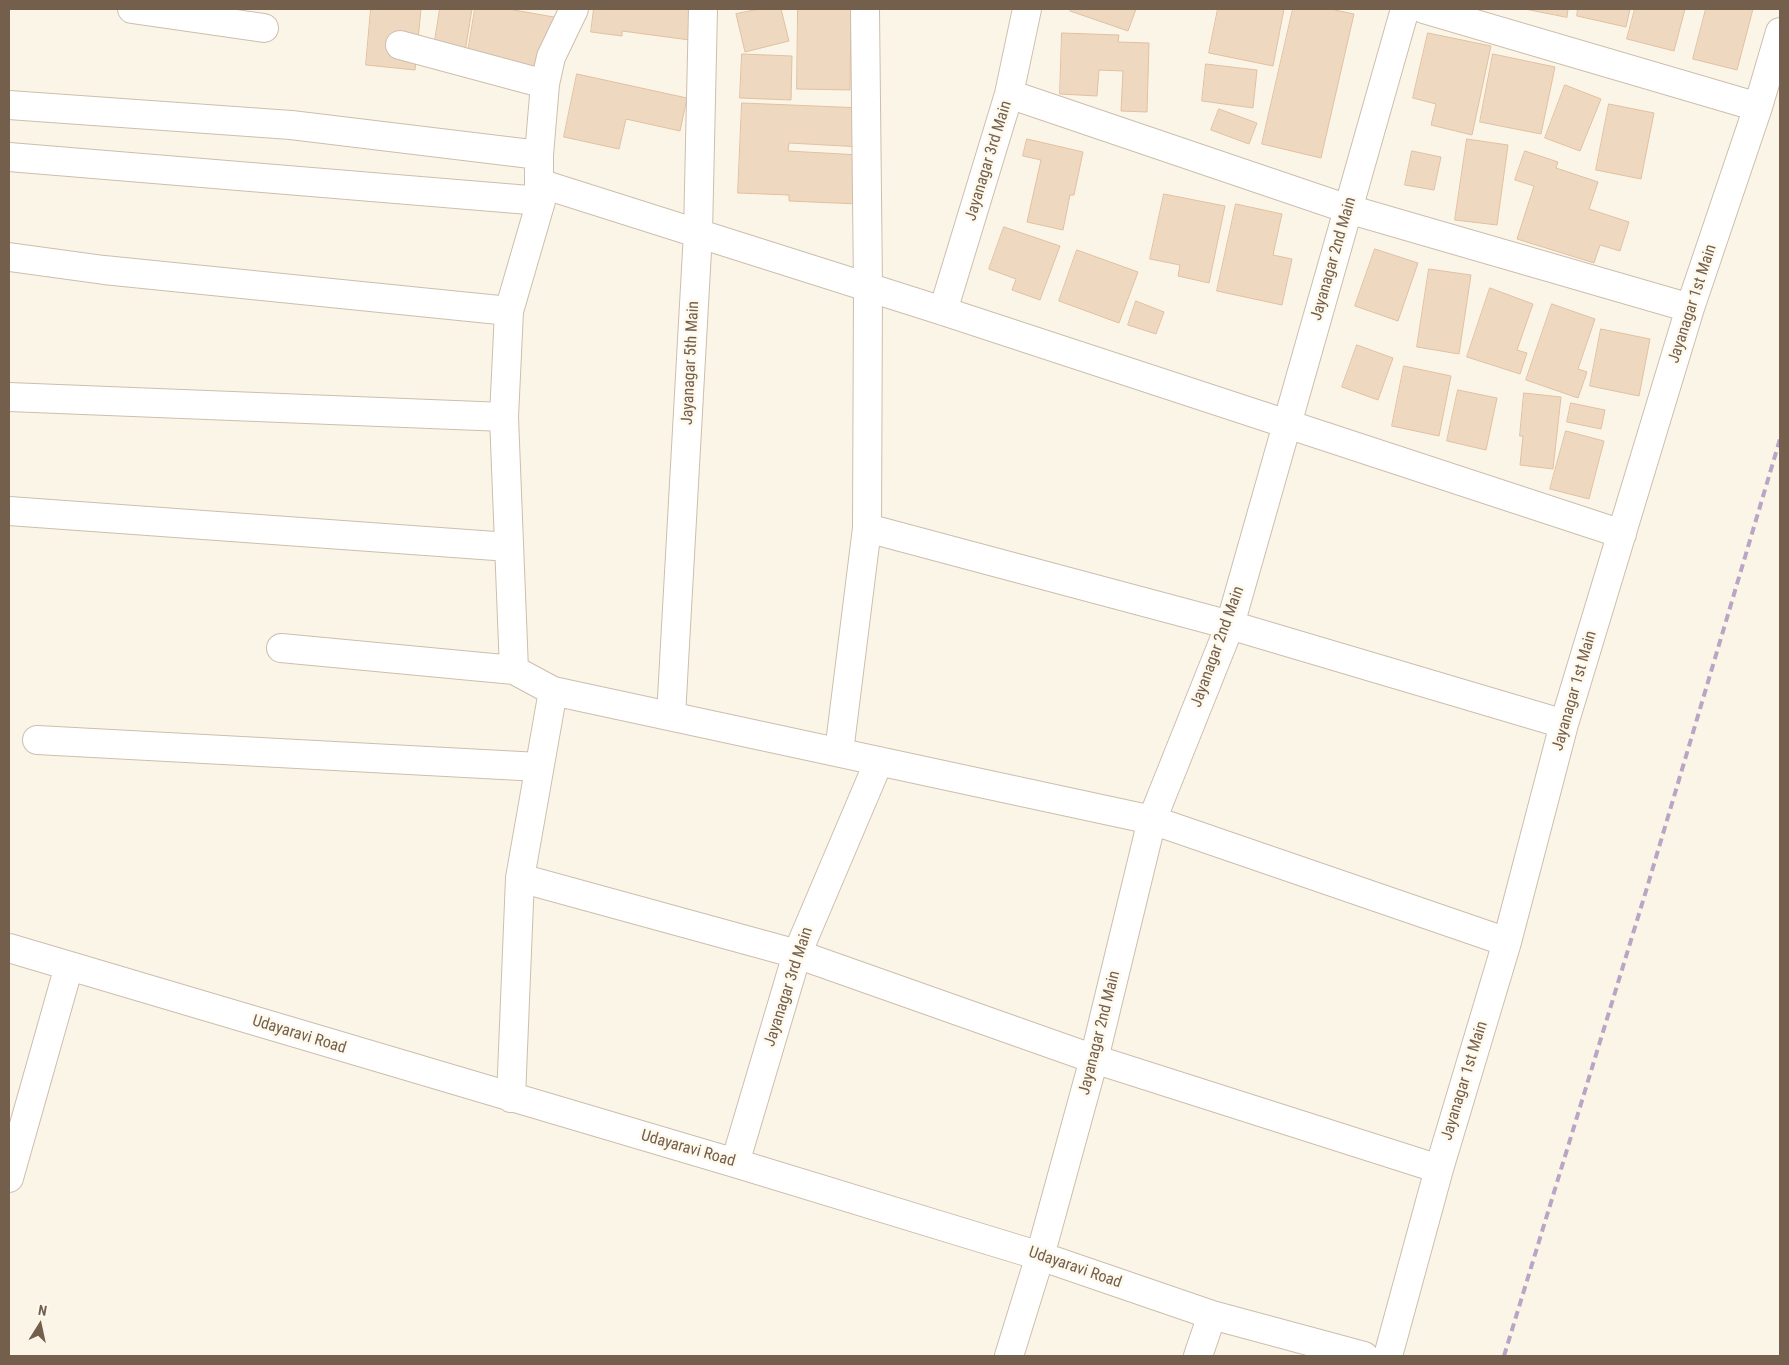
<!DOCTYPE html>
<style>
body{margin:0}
#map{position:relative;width:1789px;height:1365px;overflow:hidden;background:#fbf5e7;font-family:"Roboto Condensed",sans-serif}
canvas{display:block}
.frame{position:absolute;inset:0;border:10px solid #745e4c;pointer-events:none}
.north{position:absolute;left:15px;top:1300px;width:50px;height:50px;-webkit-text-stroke:4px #fef9ed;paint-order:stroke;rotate:10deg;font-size:14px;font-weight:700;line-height:20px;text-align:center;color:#745e4c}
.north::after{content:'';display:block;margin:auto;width:18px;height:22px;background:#745e4c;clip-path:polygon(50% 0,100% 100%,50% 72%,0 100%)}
</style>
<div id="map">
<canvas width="1789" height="1365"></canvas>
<div class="frame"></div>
<div class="north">N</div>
</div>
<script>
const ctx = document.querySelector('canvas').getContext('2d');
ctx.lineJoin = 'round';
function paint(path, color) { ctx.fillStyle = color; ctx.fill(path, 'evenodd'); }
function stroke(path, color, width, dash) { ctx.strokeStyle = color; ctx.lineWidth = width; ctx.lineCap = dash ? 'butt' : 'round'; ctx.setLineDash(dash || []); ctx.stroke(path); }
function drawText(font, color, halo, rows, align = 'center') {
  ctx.font = font + ' "Roboto Condensed",sans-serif'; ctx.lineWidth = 5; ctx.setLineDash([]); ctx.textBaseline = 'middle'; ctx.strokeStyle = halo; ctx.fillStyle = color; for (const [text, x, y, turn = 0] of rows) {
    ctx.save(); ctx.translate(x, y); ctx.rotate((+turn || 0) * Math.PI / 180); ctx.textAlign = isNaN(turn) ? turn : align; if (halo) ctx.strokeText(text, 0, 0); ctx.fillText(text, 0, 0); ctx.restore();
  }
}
const building = new Path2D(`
 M371 9H421L415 70 366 65Z
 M440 9H472L463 64 432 59Z
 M475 9H508L554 17 543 84 465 70Z
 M594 9H701L697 41 622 31V36L591 32Z
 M760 9H781L789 41 745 52 736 14Z
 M798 9H851L850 90 797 89Z
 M1071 9H1136L1128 31 1070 11Z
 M1218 9H1284L1273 66 1209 53Z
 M1293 9H1330L1354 14 1321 158 1262 144Z
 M1525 9H1568L1567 17Z
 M1578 9H1630L1626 27 1577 16Z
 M1635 9H1685L1674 51 1627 39Z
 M1706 9H1753L1737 70 1693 59Z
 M1062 33 1119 35 1118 42 1149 43 1147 112 1121 111 1123 71 1099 70 1097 96 1060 94Z
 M1428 33 1491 46 1472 135 1431 125 1436 104 1413 98Z
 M742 54 792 56 791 100 740 98Z
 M1493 54 1555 67 1541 134 1480 122Z
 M1206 64 1257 70 1253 108 1202 101Z
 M577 74 687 98 680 131 626 119 619 149 564 137Z
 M1565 85 1601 99 1580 151 1545 138Z
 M742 103 863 108 862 147 789 143 788 151 860 155 858 204 789 201V195L738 193Z
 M1609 104 1654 113 1641 179 1596 170Z
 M1219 109 1257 123 1249 144 1211 130Z
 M1027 139 1083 152 1074 195H1070L1063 230 1027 222 1041 160 1023 156Z
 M1467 139 1508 145 1497 225 1455 220Z
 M1412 151 1441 157 1434 190 1405 185Z
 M1525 151 1558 162 1556 168 1598 182 1589 209 1629 222 1620 251 1600 245 1594 263 1517 239 1534 186 1515 180Z
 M1164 194 1225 206 1209 283 1178 276 1180 265 1150 259Z
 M1236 204 1282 214 1273 255 1292 259 1282 305 1217 291Z
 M1004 227 1060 246 1040 300 1012 290 1016 279 989 269Z
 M1375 249 1418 263 1398 321 1355 306Z
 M1077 250 1138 272 1119 323 1059 301Z
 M1429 269 1471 275 1459 354 1417 347Z
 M1490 288 1533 304 1517 350 1527 353 1520 374 1467 357Z
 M1136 301 1164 312 1156 334 1128 325Z
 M1552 304 1595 319 1578 369 1587 372 1578 398 1526 380Z
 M1601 329 1650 339 1639 396 1590 386Z
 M1357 345 1393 358 1378 400 1342 387Z
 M1404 366 1451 376 1439 436 1392 426Z
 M1458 390 1497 398 1486 450 1447 441Z
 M1524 393 1561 397 1553 469 1520 465 1523 436H1520Z
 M1571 403 1605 410 1601 429 1567 422Z
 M1566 431 1604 441 1589 499 1550 489Z`);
const minor = new Path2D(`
 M132 9 264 28
 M865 9 868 288 867 528 1230 625 1564 724
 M1424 9 1758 107
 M400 45 545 84
 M1009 94 1348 209 1690 308
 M9 105 291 125 539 155
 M9 157 541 201
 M539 183 943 311 1622 534
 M9 257 104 270 509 311 541 201 539 183V155L545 84 551 57 574 9
 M509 311 504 417 514 670 553 691 520 878 797 954 1094 1059 1439 1169
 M943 311 1009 94 1027 9
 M9 397 504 417
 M9 511 509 547
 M281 648 514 670
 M553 691 1152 820 1507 942
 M671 716 698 233 703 9
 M37 740 539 767
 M839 752 867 528
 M9 948 735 1163 1040 1256 1212 1315 1364 1356
 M511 1098 520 878
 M735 1163 797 954 879 761
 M9 1178 69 966
 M1009 1356 1040 1256 1094 1059 1152 820 1230 625 1405 9
 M1198 1356 1212 1315
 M1388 1356 1439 1169 1507 942 1564 724 1690 308 1758 107 1780 32`);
const rail = new Path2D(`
 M1504 1356 1646 891 1780 439`);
const streetNames = [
 ["Jayanagar 3rd Main",989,161,-73],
 ["Jayanagar 2nd Main",1334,259,-74],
 ["Jayanagar 1st Main",1693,304,-72],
 ["Jayanagar 5th Main",691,363,-87],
 ["Jayanagar 2nd Main",1218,647,-70],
 ["Jayanagar 1st Main",1575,691,-74],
 ["Jayanagar 3rd Main",789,987,-72],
 ["Jayanagar 2nd Main",1100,1033,-76],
 ["Udayaravi Road",299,1035,17],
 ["Jayanagar 1st Main",1465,1081,-73],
 ["Udayaravi Road",688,1149,16],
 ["Udayaravi Road",1075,1268,19]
];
paint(building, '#efd8c0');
stroke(building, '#e1c0a1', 1);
stroke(minor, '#cdbead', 30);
stroke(minor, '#fff', 28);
stroke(rail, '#baa5c5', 4, [8, 5]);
drawText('16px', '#745e4c', '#fef9ed', streetNames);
</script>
